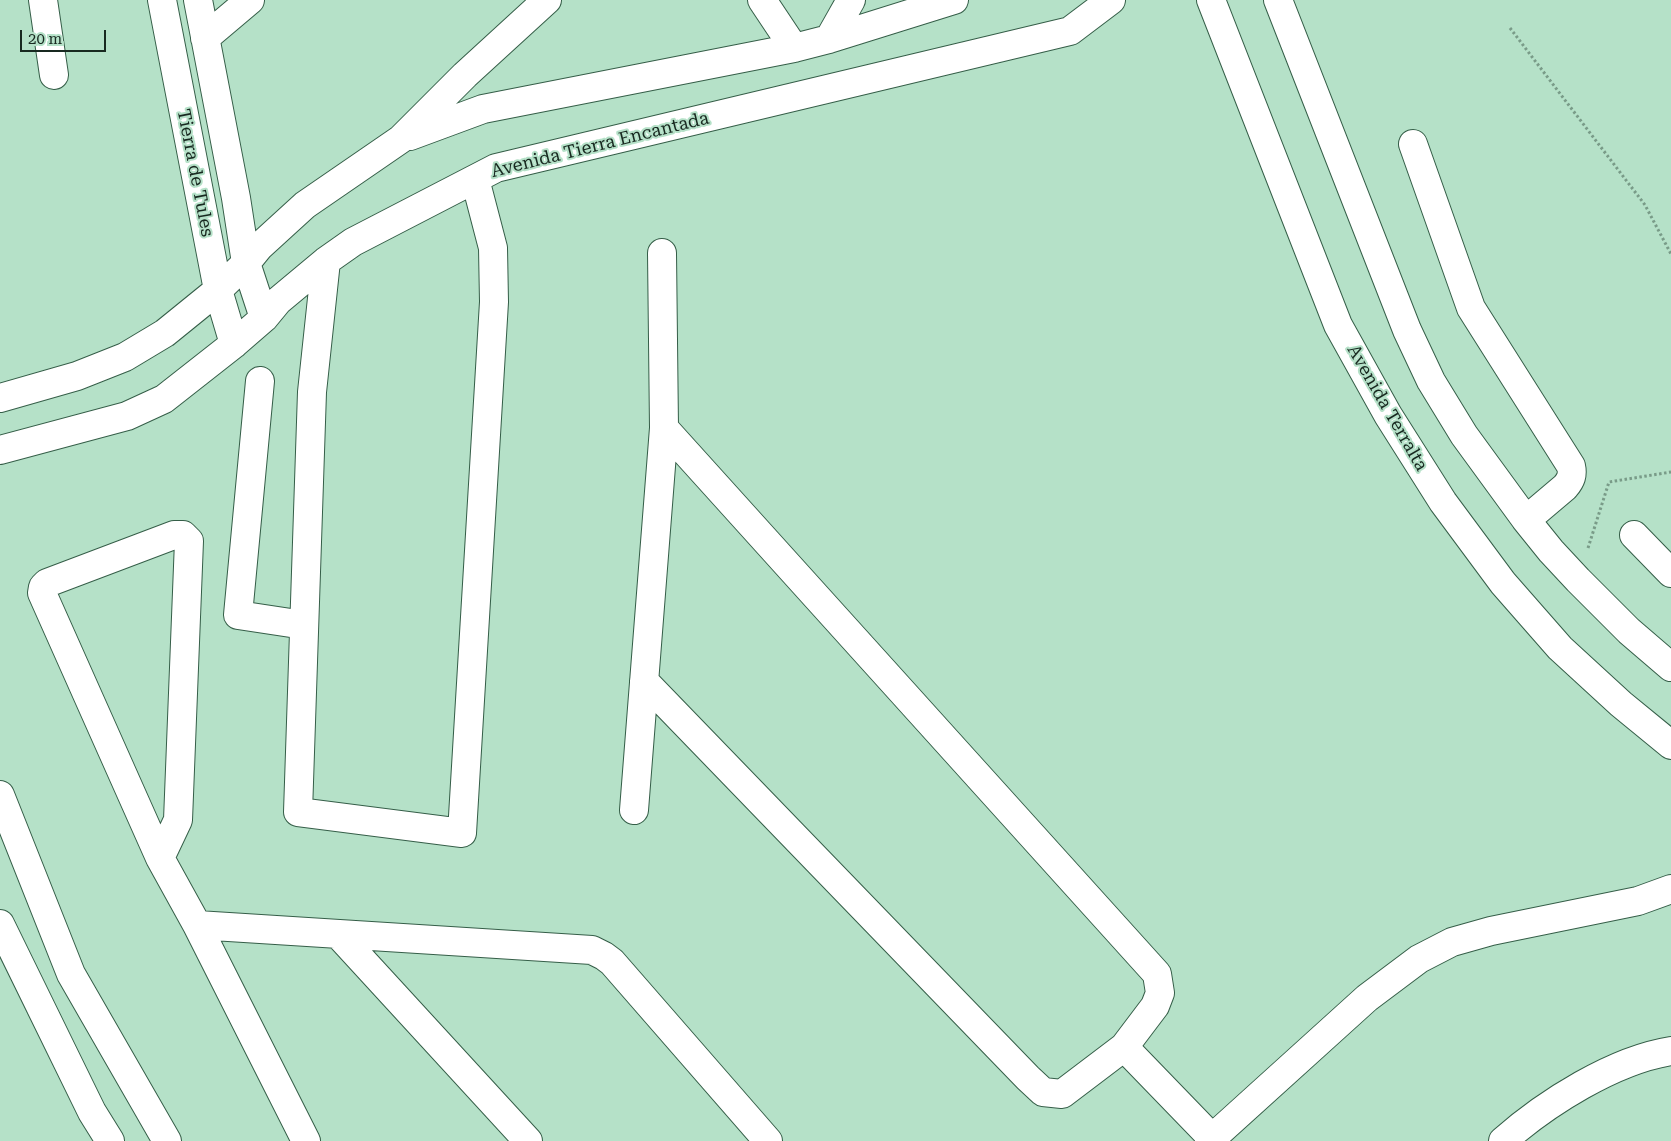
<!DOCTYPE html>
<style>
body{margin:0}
#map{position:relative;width:1671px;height:1141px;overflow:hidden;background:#b5e1c8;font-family:"Roboto Serif",serif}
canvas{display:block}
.scale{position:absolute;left:20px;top:30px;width:86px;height:22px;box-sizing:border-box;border:2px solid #182920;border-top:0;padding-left:6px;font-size:15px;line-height:18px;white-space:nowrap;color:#182920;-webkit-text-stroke:4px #b5e1c8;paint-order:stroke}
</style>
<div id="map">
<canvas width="1671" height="1141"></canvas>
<div class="scale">20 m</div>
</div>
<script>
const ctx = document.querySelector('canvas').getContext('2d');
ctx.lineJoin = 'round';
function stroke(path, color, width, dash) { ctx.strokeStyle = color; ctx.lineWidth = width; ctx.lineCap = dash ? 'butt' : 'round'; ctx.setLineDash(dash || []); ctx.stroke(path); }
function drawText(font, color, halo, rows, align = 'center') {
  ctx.font = font + ' "Roboto Serif",serif'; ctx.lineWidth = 4; ctx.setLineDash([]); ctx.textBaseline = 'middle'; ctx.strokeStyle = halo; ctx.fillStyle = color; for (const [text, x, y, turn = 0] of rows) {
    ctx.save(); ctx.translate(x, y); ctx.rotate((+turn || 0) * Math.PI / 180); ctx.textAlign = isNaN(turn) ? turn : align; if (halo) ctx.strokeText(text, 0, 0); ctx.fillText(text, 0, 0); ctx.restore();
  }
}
const path = new Path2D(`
 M1510 28 1645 205 1671 254
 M1588 548 1609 482 1671 472`);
const minor = new Path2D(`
 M43 0 54 75
 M162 0 218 290 234 344
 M198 0 236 198 246 263 264 318
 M762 0 794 48
 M1211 0 1338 325 1388 415 1443 502 1503 583 1560 648 1621 704 1671 745
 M1278 0 1407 330 1431 381 1464 435 1526 520 1551 551 1578 580 1629 631 1671 667
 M205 38 250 0
 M829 39 851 0
 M410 136 483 109 794 48 829 39 954 0
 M1413 144 1471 308 1571 466C1573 475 1571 480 1565 487L1526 520
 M326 261 312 392 298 812 462 833 494 302 493 248 475 179
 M260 381 238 615 304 625
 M0 398 77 376 125 357 165 333 218 290 246 263 259 247 305 205 401 139 465 75 547 0
 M664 428 1157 974 1160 993 1155 1006 1124 1047 1212 1138
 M0 450 127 416 164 399 234 344 264 318 278 301 326 261 353 242 496 168 1070 31 1111 0
 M1634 535 1671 573
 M644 681 1028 1078 1043 1092 1062 1094 1124 1047
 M0 795 71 974 167 1141
 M634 810 664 428 662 253
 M160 858 178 820 189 541 183 535H174L47 583 43 587 42 593 160 858 197 925 306 1141
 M0 924 92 1112 110 1141
 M197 925 592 950 604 956 612 962 768 1141
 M338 934 528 1141
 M1209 1141 1367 998 1419 959 1452 942 1491 931 1638 901 1671 889
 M1503 1141C1546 1103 1614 1060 1671 1051`);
const streetNames = [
 ["Avenida Tierra Encantada",600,145,-14],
 ["Tierra de Tules",195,173,79],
 ["Avenida Terralta",1387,408,60]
];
stroke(minor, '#355e48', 30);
stroke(path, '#799b88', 3, [2.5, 2.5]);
stroke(minor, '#fff', 28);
drawText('18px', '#182920', '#b5e1c8', streetNames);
</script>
